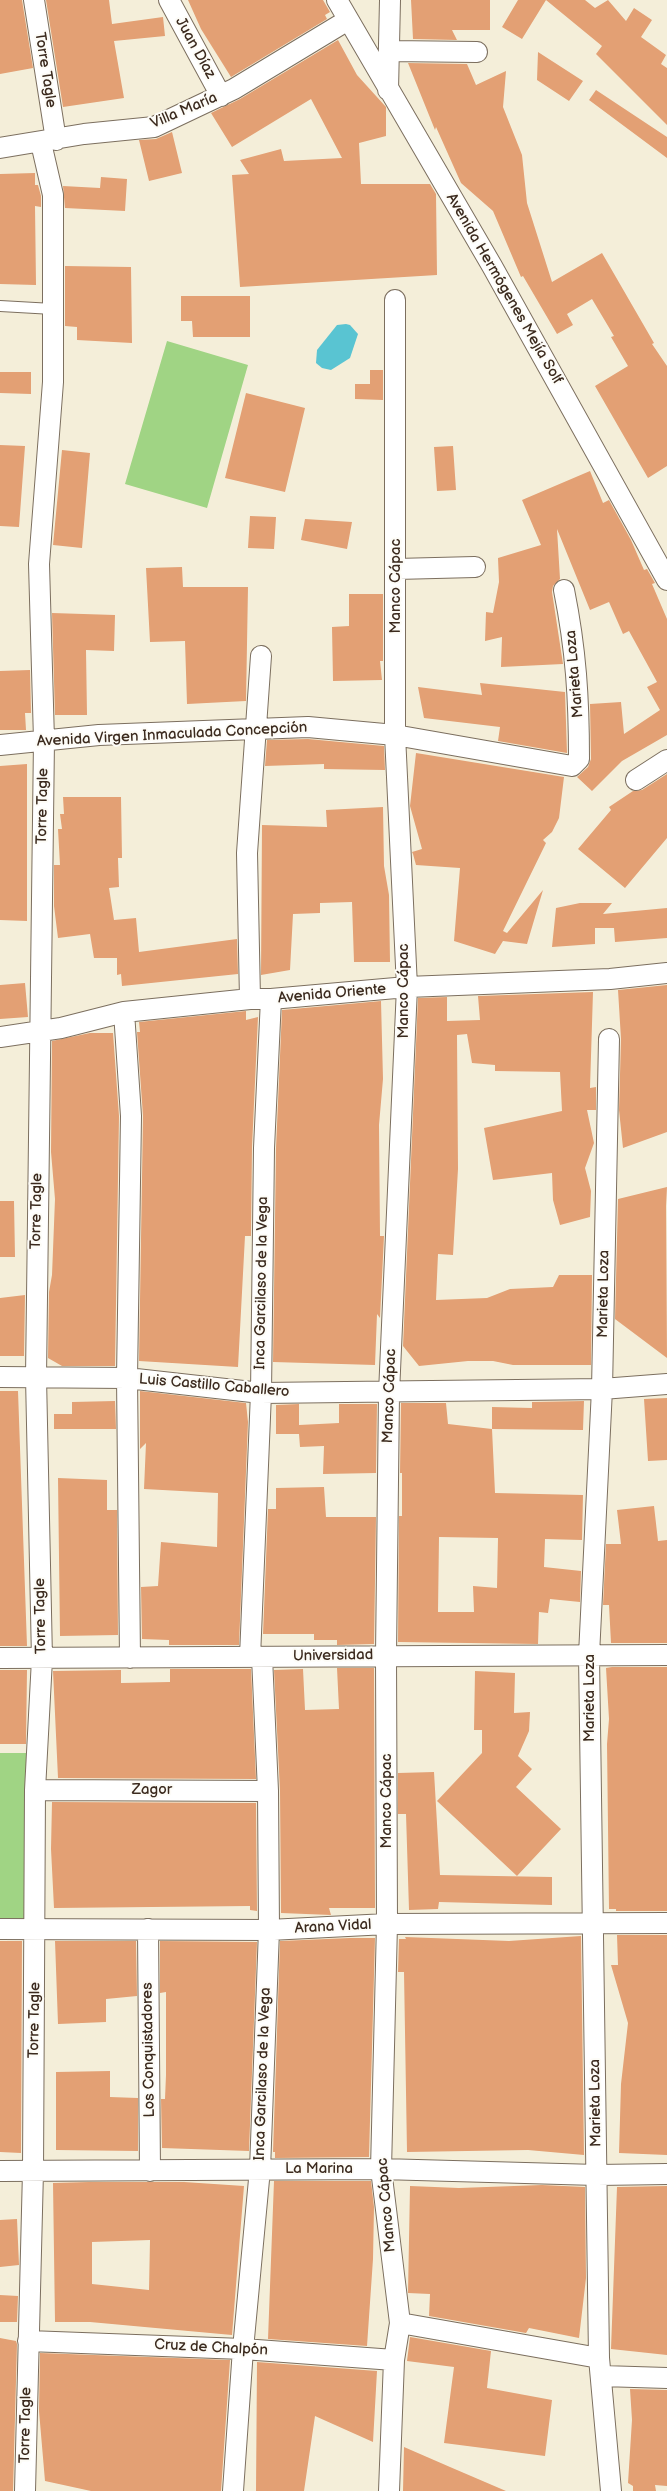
<!DOCTYPE html>
<meta charset="utf-8">
<style>
body{margin:0}
canvas{display:block;background:#f4eed9}
</style>
<canvas width="667" height="2491"></canvas>
<script>
const ctx = document.querySelector('canvas').getContext('2d');
ctx.lineJoin = 'round';
function paint(path, color) { ctx.fillStyle = color; ctx.fill(path, 'evenodd'); }
function stroke(path, color, width, dash) { ctx.strokeStyle = color; ctx.lineWidth = width; ctx.lineCap = dash ? 'butt' : 'round'; ctx.setLineDash(dash || []); ctx.stroke(path); }
function drawText(font, color, halo, rows, align = 'center') {
  ctx.font = font + ' "Balsamiq Sans",sans-serif'; ctx.lineWidth = 4; ctx.setLineDash([]); ctx.textBaseline = 'middle'; ctx.strokeStyle = halo; ctx.fillStyle = color; for (const [text, x, y, turn = 0] of rows) {
    ctx.save(); ctx.translate(x, y); ctx.rotate((+turn || 0) * Math.PI / 180); ctx.textAlign = isNaN(turn) ? turn : align; if (halo) ctx.strokeText(text, 0, 0); ctx.fillText(text, 0, 0); ctx.restore();
  }
}
const green = new Path2D(`
 M167 341 248 365 207 508 125 484Z
 M0 1753H27V1924L0 1922Z`);
const water = new Path2D(`
 M346 324 350 325 358 334 350 358 331 370 322 368 316 363 317 350 337 325Z`);
const building = new Path2D(`
 M0 0H22L33 68 0 74Z
 M46 0H109L112 24 163 17 165 36 114 41 124 98 63 107Z
 M188 0H323L330 12 325 15 327 19 231 77 201 29Z
 M411 0H490V30H452L457 40 413 39Z
 M518 0H546L522 39 502 27Z
 M546 0H585L595 8 608 0 626 21 634 8 652 20 641 37 666 55 661 64 667 68V125L596 54 602 46Z
 M338 40 357 75 386 107V136L359 143 361 184H430L436 194 437 275 240 287 232 175 249 174 240 160 281 149 284 161 342 158 311 99 232 147 211 113 240 99Z
 M538 52 583 81 569 101 537 80Z
 M408 63 467 64 476 85 506 71 503 107 522 155 527 203 552 282 602 253 654 343 652 344 667 366V466L648 478 595 386 628 366 611 337 614 336 592 299 567 314 573 325 557 334 523 276 521 277 493 211 461 183 436 127 435 130Z
 M596 90 667 137V158L589 100Z
 M172 132 182 173 149 181 139 140 156 139Z
 M35 173V185H38L41 196V207L35 206 36 285 0 284V174Z
 M101 177 127 179 125 211 65 208 63 186 100 188Z
 M65 266 131 267 132 343 77 340V327L65 326Z
 M181 296H250V337H193L192 321H181Z
 M370 370H383V400L355 399V384H370Z
 M0 372H31V394L0 393Z
 M246 393 305 408 285 492 225 478Z
 M0 445 25 446 19 527 0 526Z
 M453 446 456 490 437 491 434 447Z
 M62 450 90 453 82 548 53 545Z
 M590 471 603 503 609 500 631 540 644 570 647 569 655 583 652 584 667 619V735L622 761 592 791 577 777 588 767 591 759 590 704 621 702 624 734 660 710 647 687 657 682 629 631 623 634 609 602 590 610 557 529 560 579 553 586 552 592 563 664 501 667 502 637 485 641 486 612 493 613 499 582 498 558 541 545 522 500Z
 M250 516 276 517 274 549 248 548Z
 M305 519 352 522 347 549 301 540Z
 M182 567 183 587H248L246 701 187 704 185 641 150 642 146 568Z
 M349 594H383V661H380L382 680 333 681 332 627 349 626Z
 M52 613 115 615 114 651 86 650 87 715H55Z
 M30 670 31 713H25L26 730H0V671Z
 M480 683 565 692 567 753 498 741 500 727 424 718 418 687 482 695Z
 M308 739 384 746 385 770 324 769V764L265 766 267 740Z
 M416 753 564 777 559 818 552 832 543 840 546 843 503 931 507 933 543 890 527 944 503 941 495 954 454 941 460 868 416 865 413 854 412 852 422 849 410 806Z
 M27 764V921L0 920V766Z
 M667 774V838L625 888 578 849 611 810 609 807 633 791 642 790Z
 M63 797H121L122 858H118L119 887 109 888 114 920 136 918 139 952 237 939 238 974 122 986 121 974 117 975V958H94L90 934 58 938 54 906V865H60L58 829H62L60 814H64Z
 M383 807 384 866 389 895 390 962H354L352 902 320 903V913L293 914 290 970 261 975 262 825 327 827 326 810Z
 M580 903H612L603 914 667 908V938L615 942 614 928H595V944L552 947 556 908Z
 M25 983 28 1017 0 1019V985Z
 M667 985V1132L623 1148 619 1110 621 1039 618 990Z
 M593 992 590 1088 596 1087V1110H587L594 1143 585 1168 591 1191 590 1217 560 1225 553 1200 552 1173 493 1180 484 1128 562 1111 560 1072 495 1071V1065L472 1063 467 1034 457 1035 458 1169 453 1255 438 1254 436 1300 487 1298 510 1289 553 1287 559 1275H592L591 1365H513L493 1361H468L419 1366 403 1346 418 998 447 997V1021L480 1020 478 996Z
 M381 1001 383 1079 379 1125 380 1236H384L380 1318 377 1314 375 1365 273 1362 276 1148 282 1010Z
 M246 1011V1020L258 1017 252 1147 251 1236H245L238 1367 139 1361 143 1116 137 1032H140L139 1022Z
 M90 1033H113L119 1116 115 1366H62L48 1358 49 1292 52 1275 55 1199 51 1152 52 1041Z
 M667 1187 666 1206 667 1358 615 1319 618 1199Z
 M0 1201H14L15 1257H0Z
 M25 1295 24 1356H0V1298Z
 M0 1391H18L27 1646H0Z
 M140 1391 246 1403 248 1422 239 1645H169V1640L142 1639 141 1587 158 1586 161 1542 217 1547 218 1493 144 1489 146 1443 140 1449Z
 M667 1398V1460L648 1461 644 1399Z
 M115 1401 116 1429H54V1414H72V1402Z
 M584 1401 583 1430 492 1429V1407L532 1408V1402Z
 M401 1403H446L448 1424 492 1429 495 1493 583 1495 582 1540 545 1539 544 1567 581 1571 580 1602 550 1599 548 1613 539 1612 538 1644 398 1642 399 1516H402V1473H400ZM439 1537 498 1538 497 1588 473 1586 474 1612H438Z
 M299 1404V1425L339 1423V1404H377L376 1473 323 1474 324 1446 300 1447 299 1434H276V1405Z
 M58 1478 107 1480V1510H117L118 1635 60 1636Z
 M324 1487 326 1517H376L374 1644 337 1645V1640H314V1634H263L268 1509H276V1488Z
 M654 1506 658 1541 667 1540V1643H611L609 1605H603L606 1544H621L617 1510Z
 M612 1667H667V1911H616V1909H609L607 1744 609 1719 606 1668Z
 M337 1668H374L375 1908H329L331 1915 281 1913 280 1791 274 1670 303 1669 305 1710 339 1709Z
 M170 1669H251L256 1779 58 1778 53 1671 121 1670V1683L170 1682Z
 M0 1670H27L26 1744H0Z
 M475 1671 515 1673 514 1713 530 1712 529 1731 518 1756 532 1769 516 1787 561 1829 517 1876 437 1801 482 1753V1730H474Z
 M434 1772 440 1875 552 1877V1905L439 1902 438 1909 409 1910 406 1814H398V1773Z
 M52 1802 256 1803 257 1911 250 1910V1906L54 1908 51 1849Z
 M617 1935H667V2155L619 2153 621 2084 628 2023 611 1965H618Z
 M581 1936 584 2155 528 2150 407 2152 404 1972H398L399 1939H406L405 1937 509 1941Z
 M350 1938H375L369 2157 275 2158V2152H273L280 1941Z
 M0 1941H22L21 2153 0 2152Z
 M55 1941H136L137 1996 106 1999V2022L58 2024Z
 M160 1941 257 1942 249 2151 162 2148 161 2099H165L166 2075V1992L160 1993Z
 M110 2071V2097L138 2098V2151L56 2150V2072Z
 M274 2181H371L374 2207 373 2259 367 2346 268 2339Z
 M89 2182H184L244 2186 232 2335 90 2322H55L53 2183ZM150 2240 149 2290 92 2284V2242Z
 M542 2185 585 2187 586 2278 579 2338 529 2328 526 2333 429 2316 430 2294 408 2293 410 2186 459 2188Z
 M667 2186V2355L611 2349 617 2187Z
 M17 2219 19 2265 0 2267V2220Z
 M0 2295 18 2296 17 2322H0Z
 M410 2337 491 2351 487 2388 552 2400 545 2456 444 2443 454 2367 407 2361Z
 M0 2338 16 2341 17 2344 13 2491H0Z
 M40 2353 230 2360 221 2491H91L45 2481 39 2411Z
 M257 2362 377 2371 373 2442 315 2416 304 2491H256Z
 M630 2389 667 2390V2486L655 2485 656 2491H633V2486L628 2483 632 2420Z
 M404 2447 450 2467 506 2491H403Z`);
const service = new Path2D(`
 M0 306 53 309`);
const minor = new Path2D(`
 M34 0 56 140
 M169 0 221 96
 M337 0 492 266 667 580
 M390 51 477 52
 M388 90 390 0
 M0 148 84 134 154 127 234 89 348 20
 M396 569 475 567
 M0 745 99 735 308 727 395 735 572 766 579 759C579 698 576 650 564 590
 M636 780 667 760
 M250 999 247 853 261 656
 M124 1012 131 1116 127 1378 130 1658
 M0 1037 61 1028 124 1012 250 999H271L407 987 610 979 667 973
 M609 1039 602 1389 589 1655 599 2358 611 2491
 M0 1377 127 1378 261 1393 602 1389 667 1384
 M250 1657 261 1393 264 1148 271 999
 M0 1658 667 1655
 M35 1790 268 1791
 M0 1929 269 1930 387 1924 667 1923
 M148 1929 150 2171
 M0 2171 381 2169 597 2175 667 2174
 M400 2323 599 2358
 M28 2341 243 2349 394 2360
 M602 2376 667 2378
 M25 2491 33 2171 35 1790 42 1659 36 1377 44 740 39 564 53 382V195L41 143
 M233 2491 243 2349 260 2169 269 1930 268 1791 262 1657
 M389 2491 394 2360 400 2323 381 2169 387 1924 386 1655 389 1393 407 987 395 735V300`);
const streetNames = [
 ["Juan Díaz",195,48,61],
 ["Torre Tagle",45,70,81],
 ["Villa María",184,111,-23],
 ["Avenida Hermógenes Mejía Solf",504,289,60],
 ["Manco Cápac",396,586,-90],
 ["Marieta Loza",575,674,-95],
 ["Avenida Virgen Inmaculada Concepción",172,735,-3],
 ["Torre Tagle",43,806,-89],
 ["Manco Cápac",404,991,-90],
 ["Avenida Oriente",332,994,-5],
 ["Torre Tagle",37,1211,-89],
 ["Inca Garcilaso de la Vega",262,1283,-89],
 ["Marieta Loza",604,1294,-89],
 ["Luis Castillo Caballero",214,1386,5],
 ["Manco Cápac",390,1396,-88],
 ["Torre Tagle",41,1616,-91],
 ["Universidad",333,1656,-1],
 ["Marieta Loza",590,1698,-90],
 ["Zagor",152,1790],
 ["Manco Cápac",387,1801,-90],
 ["Arana Vidal",333,1927,-3],
 ["Torre Tagle",35,2020,-89],
 ["Los Conquistadores",149,2050,-91],
 ["Inca Garcilaso de la Vega",263,2074,-88],
 ["Marieta Loza",596,2103,-91],
 ["La Marina",319,2169],
 ["Manco Cápac",387,2205,-95],
 ["Cruz de Chalpón",211,2348,3],
 ["Torre Tagle",26,2425,-89]
];
paint(green, '#a0d484');
paint(water, '#59c4d2');
paint(building, '#e3a074');
stroke(service, '#7c6f5f', 12);
stroke(minor, '#7c6f5f', 22);
stroke(service, '#fff', 10);
stroke(minor, '#fff', 20);
drawText('15px', '#3b2a1e', '#fdfcf7', streetNames);
</script>
